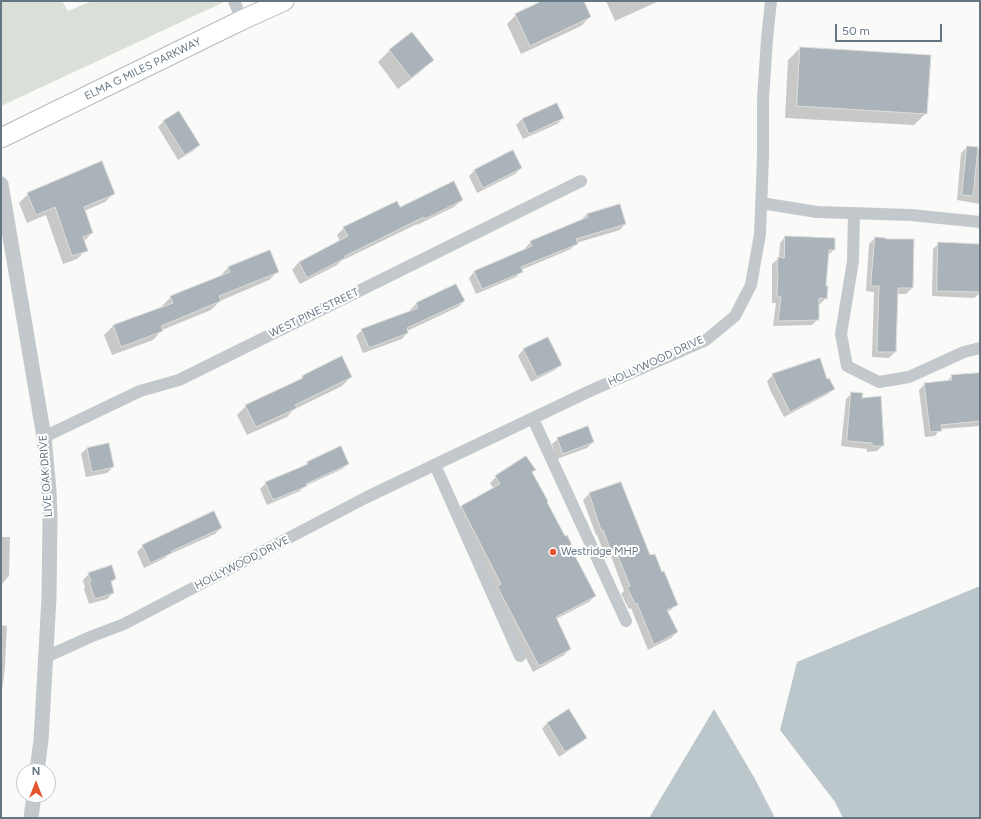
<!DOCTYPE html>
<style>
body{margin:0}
#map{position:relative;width:981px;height:819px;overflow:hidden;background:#fafaf8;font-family:Figtree,sans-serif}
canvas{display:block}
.frame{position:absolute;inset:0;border:2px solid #657683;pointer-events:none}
.north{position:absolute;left:16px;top:763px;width:40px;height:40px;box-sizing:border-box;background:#fff;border:1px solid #c1c8cd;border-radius:50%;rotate:0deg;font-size:11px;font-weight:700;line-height:16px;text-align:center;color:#657683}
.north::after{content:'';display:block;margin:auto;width:14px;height:18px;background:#e4572e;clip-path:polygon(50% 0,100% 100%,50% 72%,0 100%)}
.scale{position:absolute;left:835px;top:24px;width:107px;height:18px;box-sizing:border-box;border:2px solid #657683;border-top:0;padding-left:5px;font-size:12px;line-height:14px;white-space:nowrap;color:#657683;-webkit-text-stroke:3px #fff;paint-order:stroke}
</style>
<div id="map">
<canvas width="981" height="819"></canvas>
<div class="frame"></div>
<div class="north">N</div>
<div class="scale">50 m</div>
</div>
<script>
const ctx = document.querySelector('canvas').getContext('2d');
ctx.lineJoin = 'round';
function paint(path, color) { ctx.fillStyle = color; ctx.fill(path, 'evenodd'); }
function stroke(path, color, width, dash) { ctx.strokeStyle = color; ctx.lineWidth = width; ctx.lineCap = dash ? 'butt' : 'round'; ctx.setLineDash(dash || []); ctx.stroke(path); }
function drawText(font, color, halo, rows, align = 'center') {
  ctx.font = font + ' Figtree,sans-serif'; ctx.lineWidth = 4; ctx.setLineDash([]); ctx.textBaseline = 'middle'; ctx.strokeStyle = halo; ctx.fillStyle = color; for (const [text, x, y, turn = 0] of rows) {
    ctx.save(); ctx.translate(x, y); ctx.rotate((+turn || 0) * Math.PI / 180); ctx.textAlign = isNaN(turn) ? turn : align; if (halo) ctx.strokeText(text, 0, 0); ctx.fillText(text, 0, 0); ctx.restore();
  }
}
const green = new Path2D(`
 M1 1H62L68 11 92 1H226L1 106Z`);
const water = new Path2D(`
 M980 586V818H843L835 802 780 730 797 662Z
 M714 709 755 779 775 818H649Z`);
const shadow = new Path2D(`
 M545 1H583L590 17 581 26 521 54 507 24 516 15Z
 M606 1H659L615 21Z
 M800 48 926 113 914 125 785 118 788 60Z
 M389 51 432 60 420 72 398 89 378 62Z
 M556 104 563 118 557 124 523 139 516 125 522 119Z
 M164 121 199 145 193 151 178 160 158 127Z
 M967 147 980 150V204L957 200 961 153Z
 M521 168 515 174 477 193 469 176 475 170Z
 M114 193 105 202 84 211 92 233 83 242 86 250 77 259 63 264 46 215 27 223 19 203 28 194Z
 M462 200 454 207 417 225V224L341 261 337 265 300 284 292 270 299 262 340 241 337 235 344 228 400 208Z
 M587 214 625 224 620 230 576 243 571 249 521 270 522 271 516 277 476 294 469 278 474 272 526 250 525 248 531 242 581 220Z
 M785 237 834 250 828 255 825 287 826 298 820 304H818V319L812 325 773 326 776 303H772V264L779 258 780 243Z
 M875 238 885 240H912V288L906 294H896L895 352 889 358 872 357 874 292 866 291 869 244Z
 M939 243 980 245V293L974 298 932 296 933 249Z
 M269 251 278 271 269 280 220 301 211 310 162 330 153 340 112 355 104 335 113 326 163 308 162 306 171 297 219 277 228 268Z
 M456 285 464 301 458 307 407 331V333L402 339 363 353 356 336 362 330 411 311 410 310 416 304Z
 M548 338 561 364 555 370 531 382 518 356 523 350Z
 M342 358 351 377 342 386 293 410 287 417 247 435 237 415 246 406 298 382 302 377Z
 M980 373V426L940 429 935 436 925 437 919 390 925 384 946 382 952 376Z
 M773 375 826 380 834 389 828 394 784 417 770 390 767 381Z
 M852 393 861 399 883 445 877 451 867 452V449L841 446 846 399Z
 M558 439 593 442 587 448 557 459 552 444Z
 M108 444 113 467 107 473 86 477 81 454 87 448Z
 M340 447 348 464 342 469 305 486 300 491 267 505 260 489 266 483 302 468 307 463Z
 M534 470 531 473 595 596 589 602 556 619 570 649 564 655 533 672 492 592 456 512 462 507 494 489 490 483 496 477Z
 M621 484 649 557 677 604 671 610 667 612 677 632 671 638 648 650 631 608 629 609 621 594 624 591 611 556 606 558 597 535H596L583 500 589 494Z
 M214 512 221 528 215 534 168 555 165 558 144 568 137 552 143 546Z
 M1 537H10L9 576 1 585Z
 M89 574 115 579 110 584 113 593 107 599 89 604 84 589 85 588 83 580Z
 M1 625 7 626 5 666 1 700Z
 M547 723 586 737 580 743 559 757 542 729Z`);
const building = new Path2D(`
 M542 1H584L591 17 530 46 515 14Z
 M412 32 434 60 411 78 389 50Z
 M800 47 931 55 927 114 797 106Z
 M557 103 564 118 529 134 522 119Z
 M179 111 200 145 185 155 163 121Z
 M967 146 978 147 973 196 962 195Z
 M513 150 522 168 483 188 474 170Z
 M102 161 115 194 84 207 93 233 83 237 88 251 72 256 55 207 36 215 27 193Z
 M454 181 463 200 425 219 424 217 345 256V258L307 278 299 262 348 236 343 227 397 201 400 207Z
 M620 204 626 224 576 239 578 244 521 267 523 272 482 289 474 271 532 246 530 241 588 217 587 214Z
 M785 236 835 238V250H829L826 286H828L827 299 819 298V320L778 321 781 297H777L778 270 777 269 778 257 784 258Z
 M875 237 886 238V239H914L913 288H898L896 352H877L879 286H871Z
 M938 242 980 244V292L937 291Z
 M270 250 279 272 219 296 221 301 161 326 163 331 121 347 113 325 173 303 170 296 230 272 228 267Z
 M456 284 465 301 407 328 408 333 369 348 361 329 418 308 416 303Z
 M548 337 562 365 537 377 523 349Z
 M342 356 352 377 295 405 297 408 256 427 245 405 303 378 302 376Z
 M820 358 827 379 829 378 835 389 790 412 776 384 772 374Z
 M980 373V421L941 425 942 431 930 432 924 383 952 380 951 375Z
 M851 392 863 393 862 398 881 396 884 446H872V443L847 441Z
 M588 426 594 442 563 454 557 438Z
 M109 443 114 467 92 472 87 448Z
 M341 446 349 464 306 484 307 486 273 500 265 482 308 464 307 462Z
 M526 456 536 470 532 472 548 501 547 502 565 536 567 535 575 551 573 552 596 596 556 617 571 649 539 666 499 590 497 586 501 584 461 506 500 484 495 476Z
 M621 482 650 555 655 554 662 572 664 571 678 605 667 610 678 632 654 645 637 603 635 604 627 587 630 586 616 551 612 553 603 530H601L589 493Z
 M214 511 222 528 172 551V553L150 563 142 545Z
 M112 565 116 579 111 581 114 593 95 599 89 582H91L88 573Z
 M569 709 587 738 565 752 547 723Z`);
const minor = new Path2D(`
 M234 1 242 20
 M761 203 817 212 911 215 980 222
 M854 213 853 261 841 334 847 366 879 382 909 377 964 352 980 348
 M533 419 626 621
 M44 437 140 391 179 380 581 181
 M435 465 520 656
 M46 657 90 637 124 624 367 497 592 390 706 340 735 316 751 285 760 234 763 157V99L767 39 771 1`);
const tertiary = new Path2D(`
 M1 184 44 437 49 490 50 516 49 598 41 740 37 771
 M31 818 34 795`);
const primary = new Path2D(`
 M1 138 242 20 284 1`);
const markers = [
 [553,552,4,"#e4572e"]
];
const streetNames = [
 ["ELMA G MILES PARKWAY",143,69,-26],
 ["WEST PINE STREET",314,313,-26],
 ["HOLLYWOOD DRIVE",656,361,-25],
 ["LIVE OAK DRIVE",46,476,-94],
 ["HOLLYWOOD DRIVE",242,563,-27]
];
const poiNames = [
 ["Westridge MHP",561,552]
];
paint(green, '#dadfd7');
paint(water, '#bbc7cb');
paint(shadow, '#0003');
paint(building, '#aab3b9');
stroke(building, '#dcdcda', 1);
stroke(primary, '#b5babe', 21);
stroke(minor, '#c3c8cc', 12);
stroke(tertiary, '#c3c8cc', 15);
stroke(primary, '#fff', 19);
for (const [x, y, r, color] of markers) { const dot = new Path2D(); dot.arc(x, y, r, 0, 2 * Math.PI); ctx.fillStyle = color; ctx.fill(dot); stroke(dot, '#fff', 1.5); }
drawText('11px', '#657683', '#fff', streetNames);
drawText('11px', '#657683', '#fff', poiNames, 'left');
</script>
